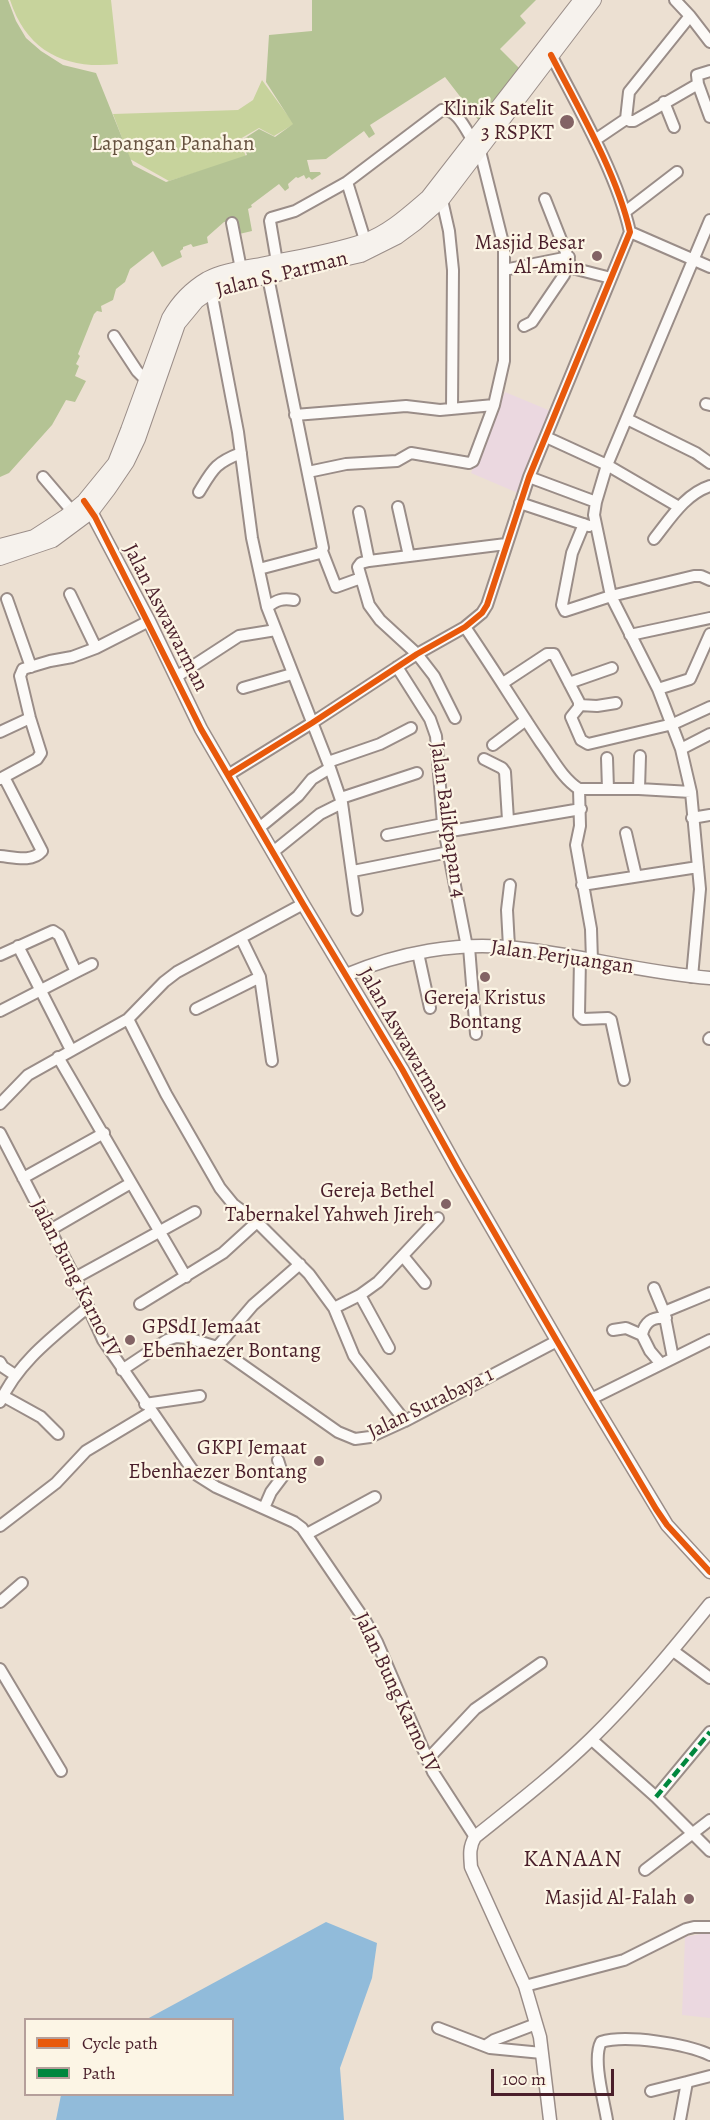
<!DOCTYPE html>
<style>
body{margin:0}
#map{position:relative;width:710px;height:2120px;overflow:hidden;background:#ece0d2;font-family:Alegreya,serif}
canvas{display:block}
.legend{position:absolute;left:24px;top:2018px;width:210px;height:78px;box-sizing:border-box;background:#fcf5e5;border:2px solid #b59f9b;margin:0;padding:8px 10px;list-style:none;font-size:18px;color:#4a1f2b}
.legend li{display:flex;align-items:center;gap:12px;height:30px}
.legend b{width:30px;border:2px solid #b59f9b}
.scale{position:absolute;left:491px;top:2069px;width:123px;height:27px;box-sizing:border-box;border:3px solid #4a1f2b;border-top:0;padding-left:8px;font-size:18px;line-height:21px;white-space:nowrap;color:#4a1f2b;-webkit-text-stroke:4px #fcf5e5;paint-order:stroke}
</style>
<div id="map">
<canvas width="710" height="2120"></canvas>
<ul class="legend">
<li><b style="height:8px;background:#e8590c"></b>Cycle path</li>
<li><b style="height:8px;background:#00873e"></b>Path</li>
</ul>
<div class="scale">100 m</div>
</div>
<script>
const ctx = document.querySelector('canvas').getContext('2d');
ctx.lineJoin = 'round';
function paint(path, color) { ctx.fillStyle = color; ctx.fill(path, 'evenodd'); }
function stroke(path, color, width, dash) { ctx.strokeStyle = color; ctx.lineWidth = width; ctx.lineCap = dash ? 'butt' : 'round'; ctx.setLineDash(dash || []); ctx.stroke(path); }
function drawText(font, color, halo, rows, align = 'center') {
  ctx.font = font + ' Alegreya,serif'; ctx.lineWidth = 4.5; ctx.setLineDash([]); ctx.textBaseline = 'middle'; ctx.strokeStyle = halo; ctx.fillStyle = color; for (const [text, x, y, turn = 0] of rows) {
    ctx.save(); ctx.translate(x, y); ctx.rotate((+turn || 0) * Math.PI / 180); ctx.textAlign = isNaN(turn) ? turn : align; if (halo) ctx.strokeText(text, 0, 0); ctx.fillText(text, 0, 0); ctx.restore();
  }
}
const built = new Path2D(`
 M505 392 553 412 518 493 471 473Z
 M701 1934H710V2018L682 2015 685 1937Z`);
const green = new Path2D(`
 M10 0H111L118 64C66 70 27 52 10 0Z
 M262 80 294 124 274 136 259 128 240 139 246 157 169 181 130 159 113 114 238 110 253 100Z`);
const forest = new Path2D(`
 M0 0H8L16 21 26 38 41 51 63 65 96 73 133 165 166 182 247 155 242 140 259 129 275 137 293 124 266 82 269 35 312 31V0H536L520 16 526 23 500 49 521 70 479 121 445 77 370 125 375 134 369 138 364 131 326 159 307 160 310 172H320L321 174 312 180 309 177 306 179 304 175 298 178 296 177 288 184 289 188 285 191 279 184 251 205 252 207 248 209 252 231 235 235 232 221 224 222 207 237 208 243 193 247 191 244 183 247V249L180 251 182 257 162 267 153 251 130 269 125 282 116 289 113 300 101 306 102 312 97 311 94 314 78 354 80 356 76 364 79 366 75 376 86 381 75 402 66 400 52 425 9 473 0 477Z`);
const water = new Path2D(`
 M326 1922 377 1943 372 1978 340 2068 344 2120H56L61 2095 232 2094V2020L147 2019Z`);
const minor = new Path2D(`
 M690 16 710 42
 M698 84 710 117
 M664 102 674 127
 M626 119 630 121H634L698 84 697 75 710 71
 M595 140 626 119 629 92 690 16 675 0
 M347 182 365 240
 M442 200 449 231 453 270 452 409
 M625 212 677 172
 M232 223 241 269
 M630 232 710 267
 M277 262 270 221 271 218 295 211 347 182 442 110C457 108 466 130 473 141
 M568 267 611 278
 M504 270 569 257
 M211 291 238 432 252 538 267 607 330 768 342 803 357 910
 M524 326 532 322 564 275 569 260 545 199
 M114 336 137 371 146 380
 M706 404 710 405
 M295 415 406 406 440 410 494 405
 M627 419 696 453 710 463
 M546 437 607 465 679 507
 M308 472 346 464 397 461 411 453 469 463 473 461 494 405 504 361V247L480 151
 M43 477 72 511
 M529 477 596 502
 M199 492C213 469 215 463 241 453
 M520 503 589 526
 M398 507 409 556
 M359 512 369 561
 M584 524 572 553 562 605 565 611 611 596 594 515 596 502 607 465 710 220
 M654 539C670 519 685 494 710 486
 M322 551 336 587 361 578
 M259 569 320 553 323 548 268 277
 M70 594 96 648
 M7 599 31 667
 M267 607C277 600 282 598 294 600
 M465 627C491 665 515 704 541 743 553 759 562 778 579 789H639L691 792
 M630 635 710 618
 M397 667 430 719 436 736 443 824 467 947
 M176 677 239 636 276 630
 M503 683 547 654H554L579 702V707L571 717 581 740 588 744 673 724 710 707
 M569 683 612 668
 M243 688 292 674
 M658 689 690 679 710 634
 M579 705 597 706 616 703
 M455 718 434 676 417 654 380 620 369 605 358 567 361 563 369 561 506 544
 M0 732 30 718
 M493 745 526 720
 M681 749 710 734
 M607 758 608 789
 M484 759 502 768 505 772 508 820
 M328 762 380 744 411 728
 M228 775 312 723 417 654 465 627 482 613 487 605 529 477 630 232C617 174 579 109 551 55
 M0 779 37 759 41 753 30 718 20 676 23 669 50 661 72 657 96 648 149 621
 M579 789 580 826 576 845 591 929 592 961
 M639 789 640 756
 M341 798 417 773
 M692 818 710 815
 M259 828 298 796 312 779 330 768
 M445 832 581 809
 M626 833 636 876
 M387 835 443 824
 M273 852 320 814 342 803
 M0 856C13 857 32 863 42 851L4 777
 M353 871 449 852
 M582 885 698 867
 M241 938 260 977 272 1061
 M18 946 71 1050
 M469 947 476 1034
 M509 947 507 910 510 885
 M418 953 430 1008
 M0 955 53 931 59 935 76 972 0 1011
 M580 958 579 1015 583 1019 608 1018 611 1020 624 1080
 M76 972 92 964
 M692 977 700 889 691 792 681 749 658 689 611 596 694 576H701L710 580
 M196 1009 260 977
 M128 1019 166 1094 220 1188 233 1204 257 1222 309 1274 334 1308 354 1356 405 1421
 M709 1039 710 1038
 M58 1057 186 1277
 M0 1104 28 1075 128 1019 164 982 177 972 303 904
 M0 1133 75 1278 103 1340 191 1468 197 1475 216 1487 294 1522 302 1528 366 1622 377 1642 433 1772 475 1837
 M23 1178 104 1133
 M50 1230 131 1183
 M403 1256 425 1283
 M75 1278 195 1212
 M654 1288 664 1312
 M360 1295 389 1348
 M140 1304 223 1253 257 1222
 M334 1308 360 1295 378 1282 438 1218
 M613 1330 626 1328 642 1335 650 1351 661 1364
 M642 1335C644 1323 652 1316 666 1318
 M217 1347 253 1305 300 1264
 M673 1358 664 1312 710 1293
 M0 1362 3 1367 15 1375
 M122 1370 167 1340 176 1337 188 1338 217 1347 338 1432 355 1439 370 1437 405 1421 557 1341
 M3 1396 41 1417 58 1434
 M591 1399 710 1340
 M0 1402C19 1361 54 1336 88 1307
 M145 1404 200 1396
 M264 1508 271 1492 283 1476 278 1460
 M0 1526 56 1483 86 1451 151 1412
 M307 1534 375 1497
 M0 1602 22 1583
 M672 1650 710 1678
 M0 1669 61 1771
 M591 1739 656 1797 710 1851
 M427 1760 475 1709 541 1663
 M656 1797 710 1732
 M645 1870 710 1820
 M525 1986 624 1960 686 1929 694 1927H710
 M438 2028 490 2048 542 2053
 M485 2046 494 2040 536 2024
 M651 2091 687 2082
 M607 2120C604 2101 592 2059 601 2042 626 2034 687 2044 710 2055
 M680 2120 687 2082 710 2076`);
const tertiary = new Path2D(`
 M87 504 149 621 201 729 303 904 402 1069 457 1168 591 1399 667 1525 710 1572
 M346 975C398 953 459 941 516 948 581 955 645 973 710 978
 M550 2120 540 2037 525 1986 471 1867C470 1855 469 1847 475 1837 515 1805 555 1774 591 1739 634 1697 672 1651 710 1604`);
const secondary = new Path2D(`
 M0 546 34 537 65 517 84 501 115 463 128 430 169 318C178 302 190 289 207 279 224 270 246 268 265 264 298 257 332 252 364 241 389 232 408 214 428 197L581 0
 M0 558 53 540 92 511 108 490 127 462 138 439 178 324 197 301 211 291 234 284 361 255 397 237 416 223 442 200 594 0`);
const quiet = new Path2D(`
 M656 1797 710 1732`);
const cycleway = new Path2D(`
 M84 501 95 517 201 729 303 904 402 1069 457 1168 557 1341 656 1509 667 1525 710 1572
 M228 775 312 723 417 654 465 627 482 613 487 605 529 477 630 232C617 174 579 109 551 55`);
const markers = [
 [567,122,8,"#836365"],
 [597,256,6,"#836365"],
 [485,977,6,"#836365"],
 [446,1204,6,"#836365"],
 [130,1340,6,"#836365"],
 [319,1461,6,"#836365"],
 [689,1899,6,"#836365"]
];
const poiNames = [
 ["Klinik Satelit",554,110],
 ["3 RSPKT",554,134],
 ["Masjid Besar",585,244],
 ["Al-Amin",585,268],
 ["Gereja Kristus",485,999,"center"],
 ["Bontang",485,1023,"center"],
 ["Gereja Bethel",434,1192],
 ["Tabernakel Yahweh Jireh",434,1216],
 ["GPSdI Jemaat",142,1328,"left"],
 ["Ebenhaezer Bontang",142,1352,"left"],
 ["GKPI Jemaat",307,1449],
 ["Ebenhaezer Bontang",307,1473],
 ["Masjid Al-Falah",677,1899]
];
const parkNames = [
 ["Lapangan Panahan",173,145]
];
const streetNames = [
 ["Jalan S. Parman",282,275,-14],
 ["Jalan Aswawarman",165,618,63],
 ["Jalan Balikpapan 4",447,820,82],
 ["Jalan Perjuangan",562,958,8],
 ["Jalan Aswawarman",403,1040,60],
 ["Jalan Bung Karno IV",75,1279,63],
 ["Jalan Surabaya 1",431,1404,-26],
 ["Jalan Bung Karno IV",396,1693,65]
];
const quarterNames = [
 ["KANAAN",573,1860]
];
paint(built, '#ebd8e0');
paint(green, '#c7d39c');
paint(forest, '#b4c394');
paint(water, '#91bbda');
stroke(minor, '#9a8d88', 14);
stroke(tertiary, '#9a8d88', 15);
stroke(secondary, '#9a8d88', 16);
stroke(minor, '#fcfaf8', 10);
stroke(tertiary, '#fcfaf8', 12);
stroke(secondary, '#f6f2ed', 14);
stroke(quiet, '#00873e', 4.5, [9, 4.5]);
stroke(cycleway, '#e8590c', 6);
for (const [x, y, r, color] of markers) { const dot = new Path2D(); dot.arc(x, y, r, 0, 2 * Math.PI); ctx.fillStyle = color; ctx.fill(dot); stroke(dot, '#fcf5e5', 2); }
drawText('21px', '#4a1f2b', '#fcf5e5', poiNames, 'right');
drawText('21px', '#665240', '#fcf5e5', parkNames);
drawText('21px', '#4a1f2b', '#fcf5e5', streetNames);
ctx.letterSpacing = '1.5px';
drawText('24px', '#4a1f2b', '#fcf5e5', quarterNames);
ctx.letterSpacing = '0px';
</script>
